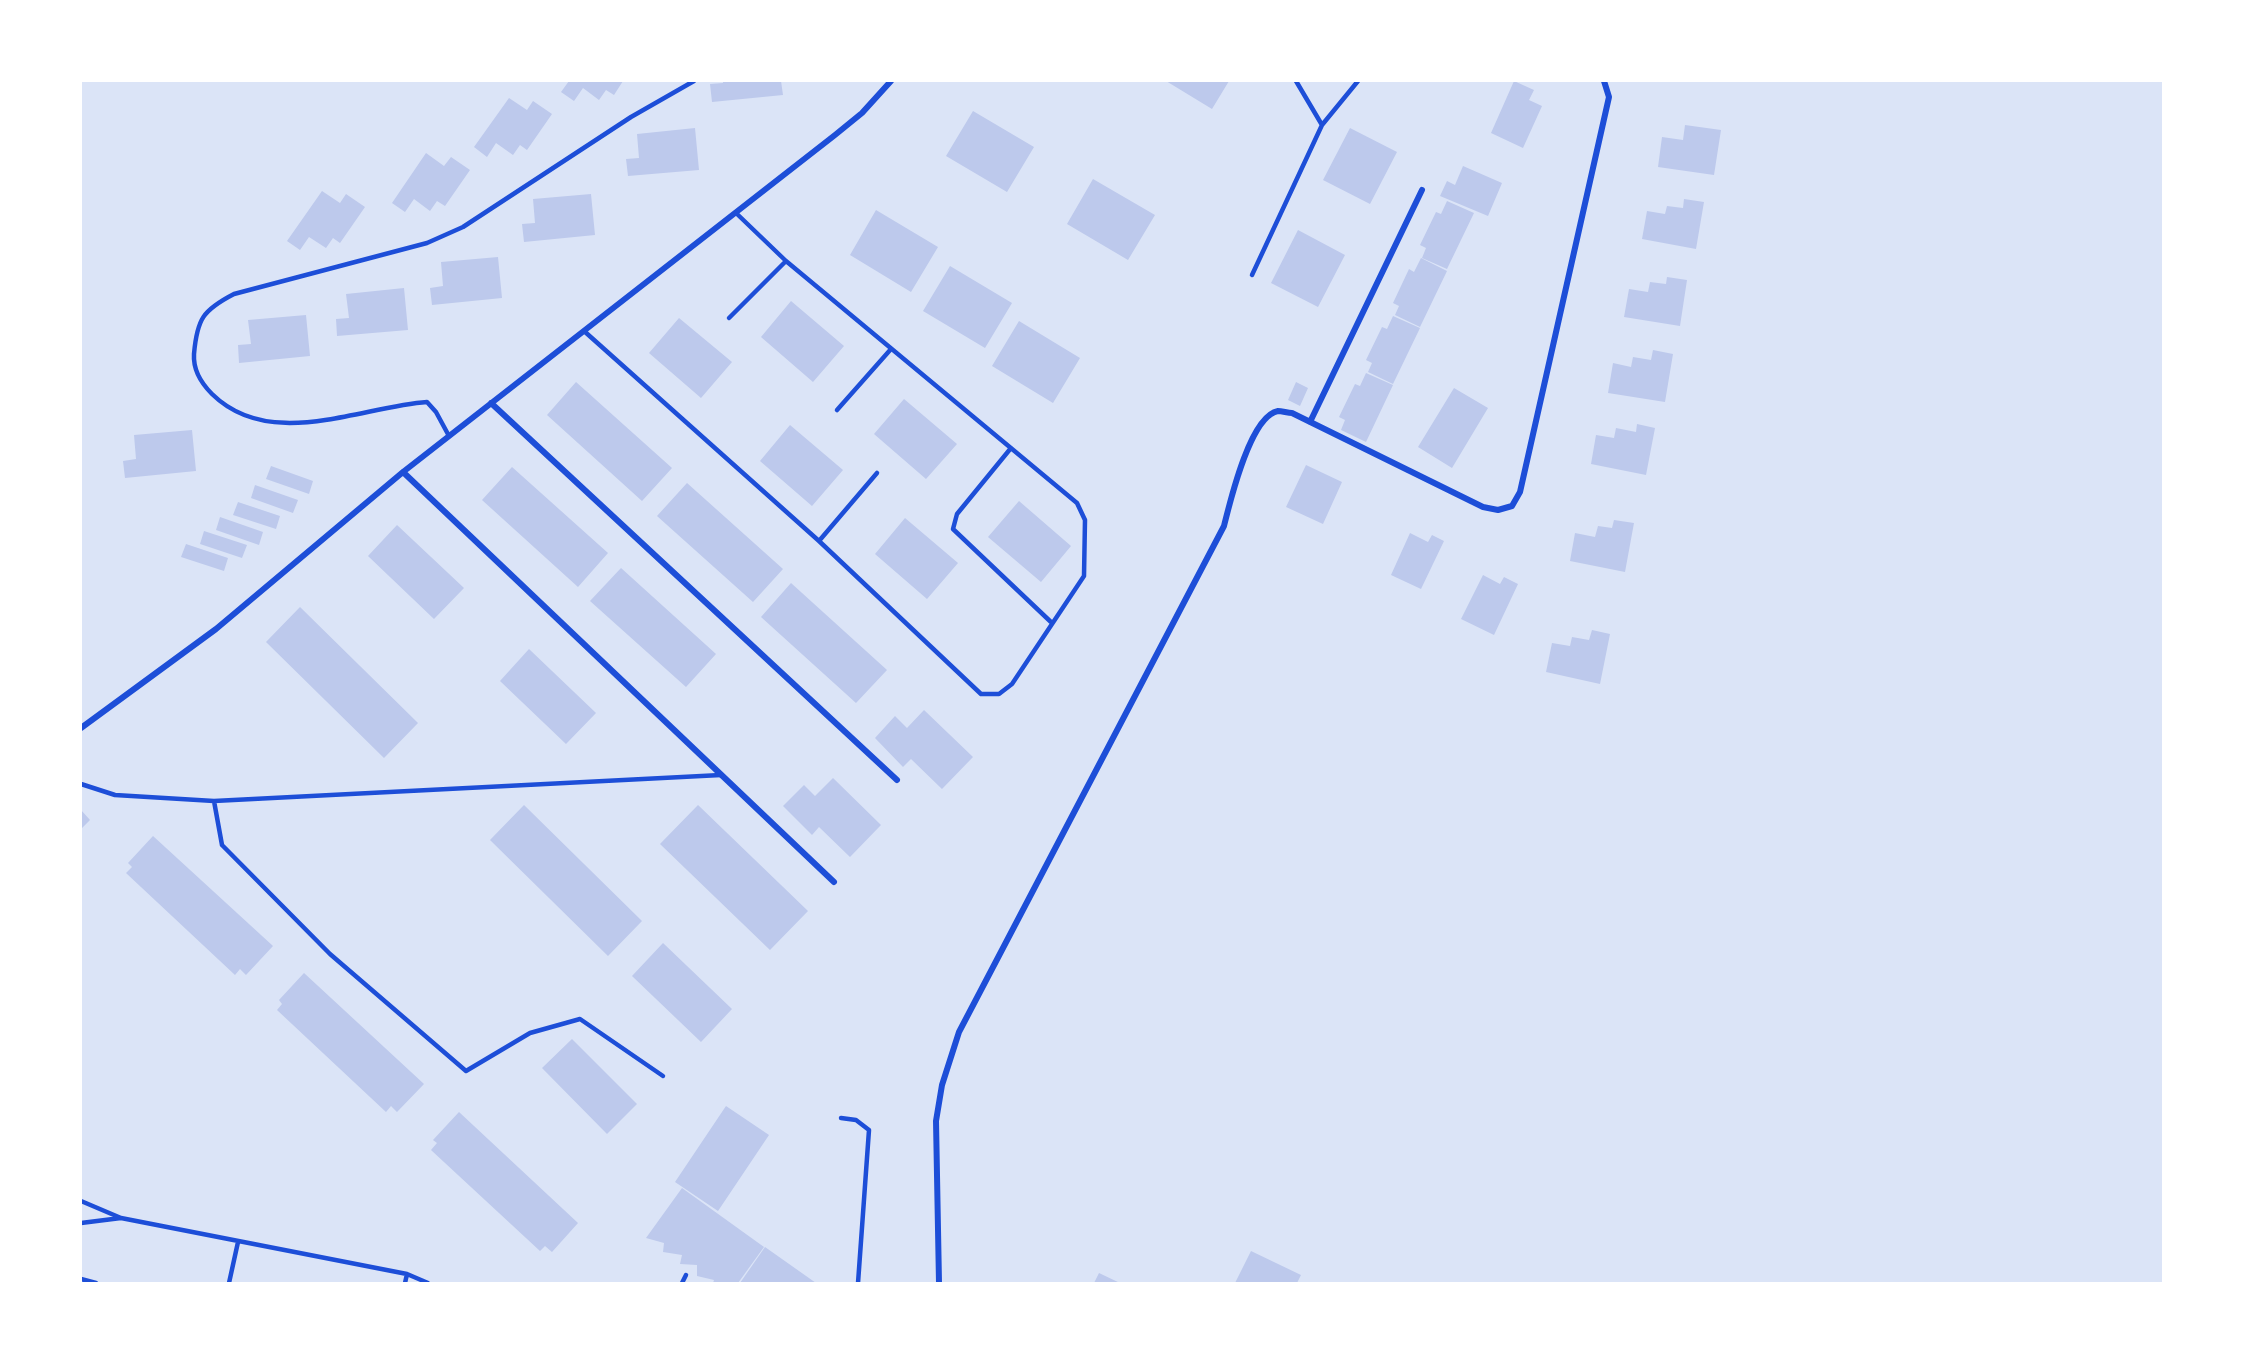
<!DOCTYPE html>
<style>
body{margin:0}
#map{position:relative;width:2244px;height:1364px;overflow:hidden;background:#f2f2f2;font-family:Commissioner,sans-serif}
canvas{display:block}
.frame{position:absolute;inset:0;border:82px solid #fff;pointer-events:none}
</style>
<div id="map">
<canvas width="2244" height="1364"></canvas>
<div class="frame"></div>
</div>
<script>
const ctx = document.querySelector('canvas').getContext('2d');
ctx.lineJoin = 'round';
function paint(path, color) { ctx.fillStyle = color; ctx.fill(path, 'evenodd'); }
function stroke(path, color, width, dash) { ctx.strokeStyle = color; ctx.lineWidth = width; ctx.lineCap = dash ? 'butt' : 'round'; ctx.setLineDash(dash || []); ctx.stroke(path); }
const green = new Path2D(`
 M81 81H2163V1283H81Z`);
const building = new Path2D(`
 M569 81H623L614 95 606 90 599 100 583 88 574 101 561 92Z
 M723 81H781L783 95 712 102 710 84 723 83Z
 M1166 81H1229L1212 109Z
 M1514 81 1534 90 1529 100 1542 106 1523 148 1491 133Z
 M509 98 527 110 533 101 552 114 527 150 520 145 513 155 496 143 487 157 474 147Z
 M973 111 1034 147 1007 192 946 156Z
 M1685 125 1721 130 1714 175 1658 167 1662 137 1683 140Z
 M695 128 699 170 628 176 626 159 639 158 637 134Z
 M1350 128 1397 152 1370 204 1323 180Z
 M426 153 444 166 451 157 470 170 445 206 437 201 430 211 414 199 405 212 392 203Z
 M1463 166 1502 183 1488 216 1440 196 1447 181 1455 185Z
 M1093 179 1155 215 1128 260 1067 224Z
 M322 191 340 203 346 194 365 207 340 243 333 238 326 248 309 237 300 250 287 241Z
 M591 194 595 235 524 242 522 224 535 223 533 199Z
 M1684 199 1704 202 1696 249 1642 239 1647 211 1665 214 1667 206 1683 208Z
 M1447 201 1474 213 1447 269 1422 258 1426 248 1420 245 1436 212 1441 214Z
 M876 210 938 247 911 292 850 255Z
 M1298 230 1345 255 1318 307 1271 283Z
 M498 257 502 298 432 305 430 288 443 286 441 262Z
 M1421 258 1447 271 1420 327 1395 315 1399 306 1393 303 1409 269 1414 272Z
 M950 266 1012 303 985 348 923 311Z
 M1667 277 1687 280 1680 326 1624 317 1629 289 1648 292 1650 282 1666 284Z
 M404 288 408 330 337 336 336 319 349 318 346 294Z
 M791 301 844 346 813 382 761 337Z
 M306 315 310 356 239 363 238 345 251 344 248 320Z
 M1393 316 1420 328 1393 384 1368 372 1372 363 1366 360 1382 327 1387 329Z
 M679 318 732 362 701 398 649 353Z
 M1019 321 1080 358 1053 403 992 366Z
 M1653 350 1673 354 1665 402 1608 393 1613 363 1631 367 1633 357 1651 360Z
 M1366 373 1393 385 1366 442 1341 430 1345 420 1339 417 1355 384 1360 386Z
 M576 382 672 468 642 501 547 415Z
 M1296 382 1308 388 1300 406 1288 400Z
 M1454 388 1488 408 1452 468 1418 447Z
 M904 399 957 444 926 479 874 434Z
 M1637 424 1655 428 1646 475 1591 464 1596 435 1614 438 1616 428 1636 432Z
 M790 425 843 470 812 506 760 461Z
 M192 430 196 471 125 478 123 461 136 459 134 435Z
 M1306 465 1342 482 1323 524 1286 507Z
 M271 466 313 481 309 494 266 479Z
 M512 467 608 553 578 587 482 500Z
 M687 483 783 569 753 602 657 516Z
 M255 485 298 500 293 513 251 498Z
 M1019 501 1071 546 1041 582 988 537Z
 M238 502 280 516 276 529 233 515Z
 M220 517 263 532 259 545 216 530Z
 M905 518 958 563 927 599 875 554Z
 M1614 520 1634 523 1625 572 1570 561 1575 533 1595 537 1598 526 1612 528Z
 M397 525 464 588 434 619 368 556Z
 M204 531 247 545 242 558 200 544Z
 M1410 533 1428 542 1432 535 1444 541 1421 589 1391 575Z
 M186 544 228 558 224 571 181 557Z
 M621 568 716 654 686 687 590 601Z
 M1483 575 1500 584 1504 577 1518 584 1494 635 1461 619Z
 M791 583 887 670 856 703 761 617Z
 M300 607 418 723 384 758 266 642Z
 M1592 630 1610 634 1600 684 1546 672 1552 643 1570 646 1572 637 1589 640Z
 M529 649 596 713 566 744 500 681Z
 M924 710 973 757 942 789 911 759 903 767 875 738 895 716 907 728Z
 M833 778 881 825 850 857 819 827 812 835 783 806 804 785 815 796Z
 M524 805 642 921 608 956 490 840Z
 M698 805 808 911 770 950 660 844Z
 M81 810 90 820 81 829Z
 M153 836 273 946 246 975 240 969 235 975 126 873 132 867 128 863Z
 M663 943 732 1009 701 1042 632 976Z
 M304 973 424 1084 397 1112 391 1106 386 1112 277 1010 282 1004 279 1000Z
 M572 1039 637 1104 607 1134 542 1068Z
 M726 1106 769 1135 718 1211 675 1182Z
 M459 1112 578 1223 552 1252 545 1246 540 1251 431 1150 437 1143 433 1140Z
 M682 1188 764 1247 738 1283H713L714 1280 697 1276V1265L680 1264 682 1255 663 1252 664 1243 646 1238Z
 M765 1247 816 1283H740Z
 M1251 1251 1301 1275 1297 1283H1235Z
 M1099 1273 1120 1283H1094Z`);
const service = new Path2D(`
 M1322 125 1358 81
 M1252 275 1322 125 1296 81
 M729 318 786 261
 M584 331 819 541 981 694H999L1012 684 1084 576 1085 520 1077 503 786 261 736 213
 M837 410 891 349
 M449 436 436 412 427 402C359 407 270 451 212 394 202 384 193 370 194 354 197 319 203 310 234 294L427 243 463 227 631 117 694 81
 M1011 448 957 514 953 529 1052 623
 M819 541 877 473
 M81 784 115 795 214 801 721 775
 M214 801 222 845 330 954 466 1071 530 1033 580 1019 663 1076
 M841 1118 856 1120 869 1130 858 1283
 M81 1201 121 1218
 M81 1223 121 1218 407 1274 428 1283
 M81 1279 96 1283
 M229 1283 238 1242
 M405 1283 407 1274
 M682 1283 686 1275`);
const minor = new Path2D(`
 M491 403 897 780
 M1310 422 1422 190
 M403 472 834 882
 M81 728 216 629 403 472 835 135 862 113 891 81
 M939 1283 936 1121 942 1085 959 1032 1224 526C1230 502 1250 416 1278 411 1282 411 1288 413 1292 413L1483 507 1498 510 1512 506 1520 492 1609 97 1604 81`);
paint(green, '#dbe4f7');
paint(building, '#bdc9ec');
stroke(service, '#1d4ed8', 4.5);
stroke(minor, '#1d4ed8', 6);
</script>
